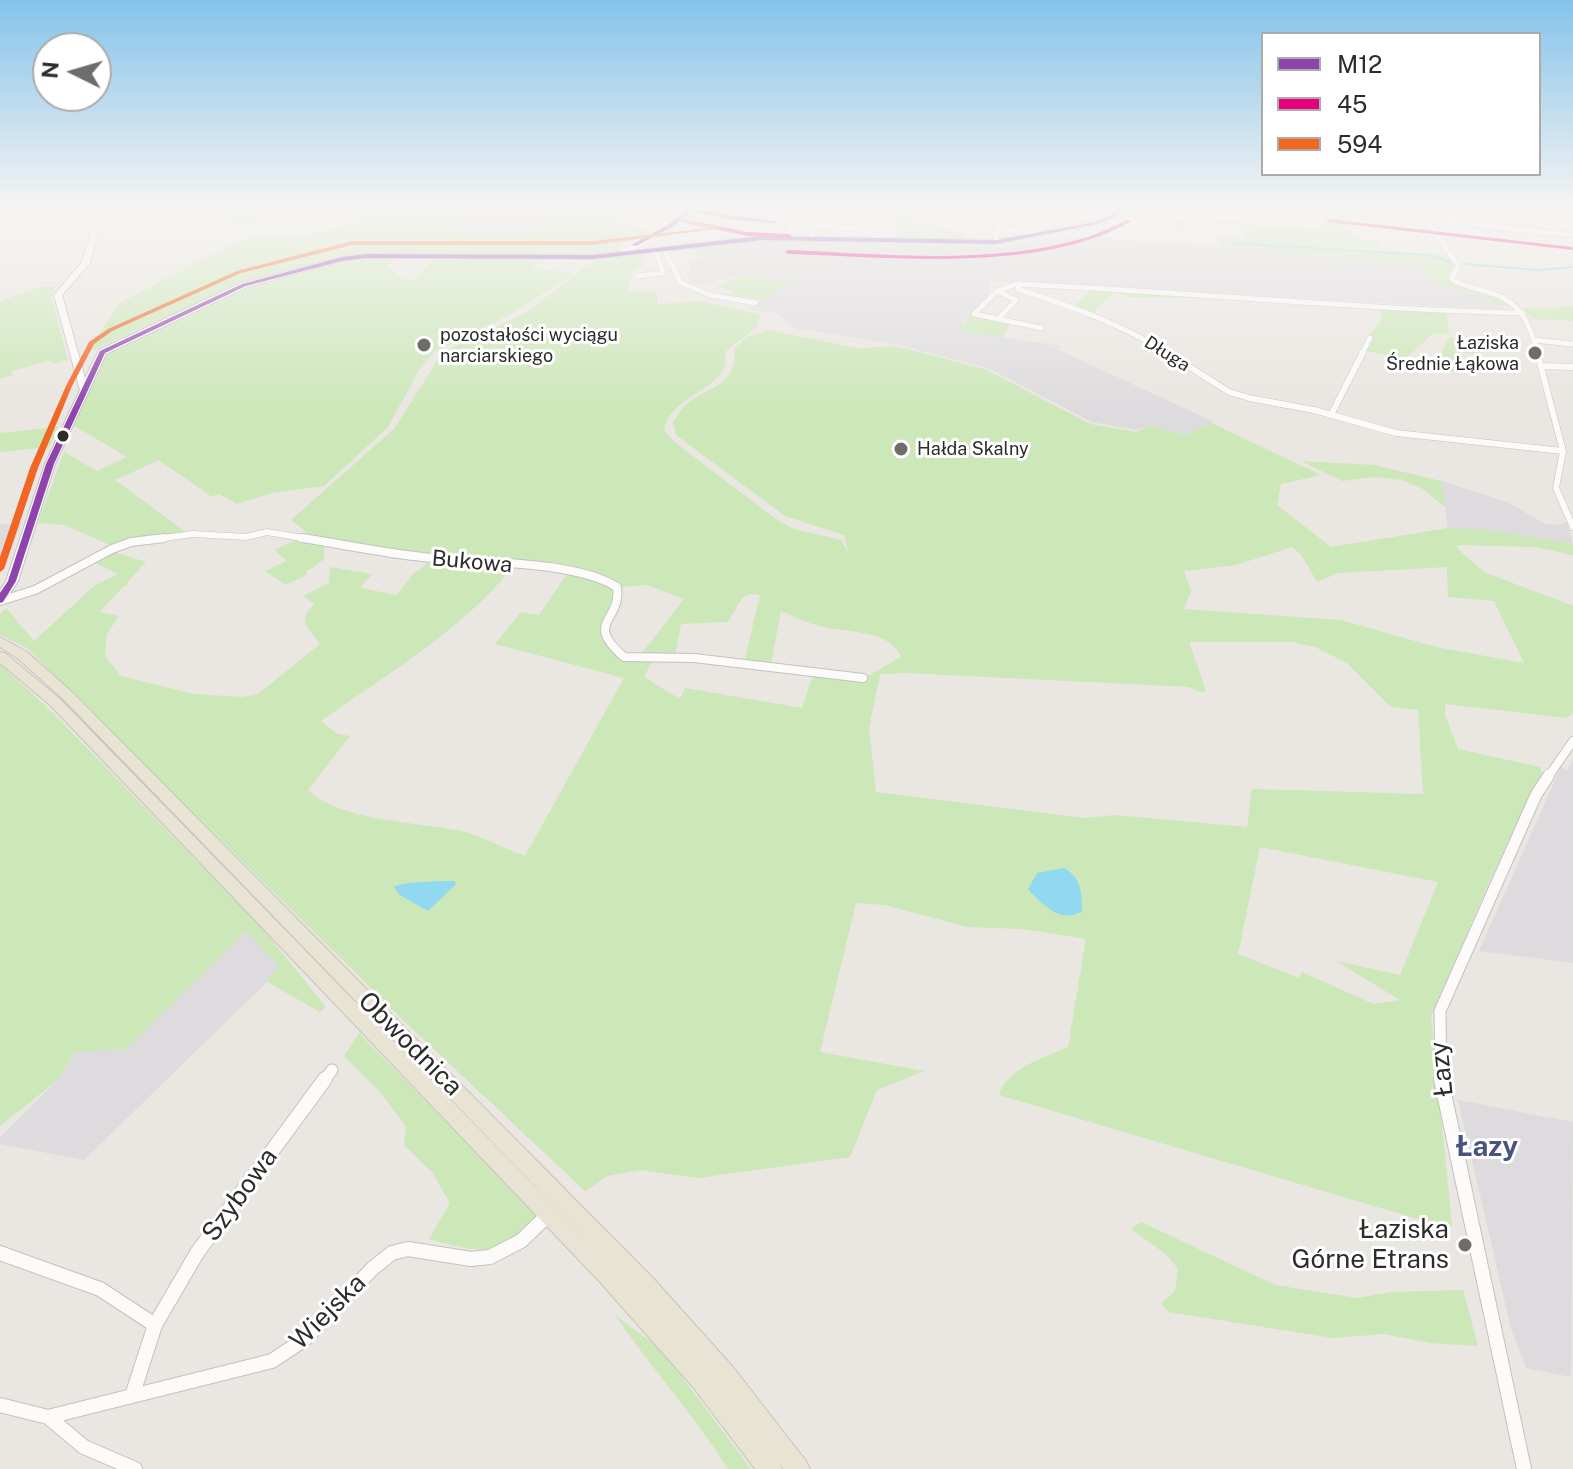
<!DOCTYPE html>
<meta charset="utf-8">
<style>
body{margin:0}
#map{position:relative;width:1573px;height:1469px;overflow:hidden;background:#eae6e1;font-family:"Public Sans",sans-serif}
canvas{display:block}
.legend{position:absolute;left:1261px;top:32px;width:280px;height:144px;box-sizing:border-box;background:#fff;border:2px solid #ababab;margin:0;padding:10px 14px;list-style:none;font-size:24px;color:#2c2c2c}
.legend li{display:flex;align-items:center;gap:16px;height:40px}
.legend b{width:40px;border:2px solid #ababab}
.north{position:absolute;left:32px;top:32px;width:80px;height:80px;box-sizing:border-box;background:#fff;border:2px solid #ababab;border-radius:50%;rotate:275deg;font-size:22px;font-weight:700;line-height:32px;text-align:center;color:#2c2c2c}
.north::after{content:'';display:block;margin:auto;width:28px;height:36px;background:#6e6d6b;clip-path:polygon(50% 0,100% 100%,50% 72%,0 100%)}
</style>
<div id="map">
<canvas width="1573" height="1469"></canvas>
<ul class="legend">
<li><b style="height:10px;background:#8e44ad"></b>M12</li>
<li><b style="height:10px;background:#e5007d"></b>45</li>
<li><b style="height:10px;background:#f26522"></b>594</li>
</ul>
<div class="north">N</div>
</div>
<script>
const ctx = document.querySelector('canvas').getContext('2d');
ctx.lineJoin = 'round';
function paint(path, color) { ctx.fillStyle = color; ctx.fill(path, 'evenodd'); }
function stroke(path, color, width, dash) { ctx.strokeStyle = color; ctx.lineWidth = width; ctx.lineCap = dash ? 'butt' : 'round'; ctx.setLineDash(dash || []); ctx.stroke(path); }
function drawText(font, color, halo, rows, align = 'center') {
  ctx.font = font + ' "Public Sans",sans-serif'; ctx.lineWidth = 6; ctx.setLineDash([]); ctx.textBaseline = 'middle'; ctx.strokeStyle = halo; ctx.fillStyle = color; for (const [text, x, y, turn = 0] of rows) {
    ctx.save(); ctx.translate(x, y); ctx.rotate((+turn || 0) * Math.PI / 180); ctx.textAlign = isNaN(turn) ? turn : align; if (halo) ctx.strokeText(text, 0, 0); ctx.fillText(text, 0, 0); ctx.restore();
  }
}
const industrial = new Path2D(`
 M467 207H565L533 232 446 230Z
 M1061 236 1222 246 1414 265 1442 286 1486 296 1505 310 990 281 989 298 964 320 961 331 1060 346 1057 349 1214 422 1186 435 1148 426 1136 430 1092 422 988 368 896 344 795 328 775 313 749 310 773 291 789 284 741 275 698 285 691 282 686 272 691 270 687 260 701 258 694 249 700 246 763 239 1002 247Z
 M1441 481 1507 502 1545 524 1559 525 1567 522 1573 544 1488 531 1448 528Z
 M22 522 5 567 0 568V525Z
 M1573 761V963L1479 951 1561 767 1567 770Z
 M246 931 280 966 267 982 84 1160 0 1144V1137L59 1079 75 1052 126 1049Z
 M1458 1100 1573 1122 1571 1377 1526 1368 1511 1329Z`);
const education = new Path2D(`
 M954 208 996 221 994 233 952 231 913 222 927 214 934 216Z`);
const green = new Path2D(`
 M190 207H230L271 217 246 228 225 226 232 220H163Z
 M412 207H467L447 230 533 232 565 207 628 209 620 214 632 217 620 223 654 232 625 243 618 252 601 255 381 254 334 259 237 285 87 353 119 303 237 242 256 235 295 236 343 228 347 225 339 223 361 219 352 216 396 213Z
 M853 207H888L923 216 915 222 965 233 967 241 896 239V220L852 210Z
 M1175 217 1241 219 1244 225 1327 230 1322 217 1346 219 1354 239 1379 240 1378 247 1358 248 1365 252 1448 255 1454 267 1446 279 1482 290 1513 305 1499 306 1486 296 1442 286 1414 265 1222 246 1217 237 1246 238 1240 224 1186 221V232L1177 229Z
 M642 253 645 264 634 270 627 291H656L658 304 702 301 761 315 756 327 725 352C733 389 671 392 664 430L673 441 777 520 794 529 841 540 849 554 844 535 785 516 676 435 673 422C678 415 683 407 689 402 715 384 735 386 735 348L747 337 768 330 857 348 896 346 985 369 1090 424 1136 432 1148 426 1186 435 1211 423 1321 475 1281 484 1277 505 1331 547 1448 528 1488 530 1573 544V555L1536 547 1458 545V549L1484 572 1573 606V713L1567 718 1445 704V715L1458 749 1540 767 1542 774 1490 880 1431 1017 1452 1226 1438 1225 999 1095C1007 1068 1044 1058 1068 1047L1086 939 1023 929 968 927 885 905 856 903 820 1052 924 1071 877 1090 850 1157 698 1178 640 1170 607 1176 585 1191 405 1022 27 648 0 635V614L6 608 34 641 94 586 118 574 93 562 111 551 146 562 127 583 128 585 123 587 99 612 119 616 107 634 105 656 121 676 194 694 242 697 258 694 320 644 305 624 306 613 315 604 303 596 329 583 330 567 372 574 360 588 397 595 413 574 432 560 512 568C461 631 387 674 321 721L337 734 350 736 308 790C340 821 418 822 461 831 483 836 504 849 525 856L624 678 495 644 521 612 539 615 567 574 601 581 611 586 610 578 576 569 370 547 311 536 291 520 394 429 442 353 528 311 594 260ZM1292 547 1302 556 1317 582 1338 573 1447 567 1448 597 1494 601 1524 663 1436 647 1341 620 1184 609 1191 591 1184 571 1236 565ZM647 585 684 599 635 662 618 658 601 637 613 596 611 588ZM749 594 760 595 744 663 771 665 781 611C792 615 804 622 816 625 839 633 891 628 901 657L870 675 814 672 802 708 685 688 680 699 644 677 652 661 675 657 681 624 728 622 742 598ZM1189 642H1292L1315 647 1347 663 1391 707 1418 710 1423 794 1252 789 1247 827 1115 815 1085 818 876 792 869 728 880 674 907 673 1189 687 1199 692 1206 691ZM1260 847 1438 882 1400 975 1336 961 1400 1000 1373 1004 1302 972 1299 978 1238 954Z
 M549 256 530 268 571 273 566 279 513 313 434 352 418 372 388 427 324 486 272 493 237 504 219 494 212 497 159 460 115 480 187 533 112 546 65 525 38 523 64 452 97 471 127 457 73 425 100 362 109 352 243 287 357 258 396 257 388 267 404 279 415 280 435 257Z
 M741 275 791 283 762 300 729 295 733 290 716 287Z
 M39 287H56L51 296 68 360 53 364 49 361 11 371 13 375 0 379V301Z
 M1092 288 1234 298H1134L1114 292 1093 314 1075 306Z
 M1381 307 1447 313 1449 334 1434 333 1405 359 1366 351 1373 339 1370 335 1381 321Z
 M1573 307V321L1532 319 1522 308Z
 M970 314 1012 322 1002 337 960 331Z
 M1449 337 1478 340 1481 355 1460 352 1454 372 1433 370Z
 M59 427 49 447 0 452V433Z
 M1301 461 1374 465 1441 481 1445 507 1423 489 1401 480 1375 477 1342 481Z
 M298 539 324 544V559L306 572 308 574 286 585 265 571 287 561 274 550Z
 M0 664 51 711 261 927 326 1007 320 1012 267 982 279 966 246 931 126 1049 75 1052 59 1079 0 1126Z
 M359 1033 537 1216C494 1258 485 1254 429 1239L450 1203 432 1172 404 1145 406 1127 381 1093 344 1056Z
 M1141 1222 1275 1285 1357 1298 1392 1292 1463 1290 1478 1346 1430 1343 1384 1334 1333 1338 1168 1312 1161 1303 1175 1291 1178 1269 1167 1255 1131 1229Z
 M615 1315 662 1350 751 1469H728C694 1415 651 1368 615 1315Z`);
const water = new Path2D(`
 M1064 868C1081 877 1082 893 1082 911 1063 925 1041 904 1028 889L1037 873Z
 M445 881H454L456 884 428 911 400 895 394 887C404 881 432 882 445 881Z`);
const stream = new Path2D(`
 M0 219 64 207
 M1228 243 1431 255 1452 263
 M1464 264 1537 270 1573 267`);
const streetFar4 = new Path2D(`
 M686 207 750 220 790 222
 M953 207 998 221 996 242
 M1061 207 1122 209
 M1167 207 1181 217 1298 220 1293 207
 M981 211 991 212 1000 207
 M1425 217 1458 266 1451 279C1462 286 1475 288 1488 292 1521 301 1530 324 1538 354
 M1440 219 1516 209 1573 208
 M791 221 814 225 812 238
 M815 226 859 228 883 240
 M998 228 1038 235
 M788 238 795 207
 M664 249 681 283 710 295 756 303
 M622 254 672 225 695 207
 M637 276 663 273 656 250
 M1018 289C1070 306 1122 324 1169 354
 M997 291 974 314 998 319
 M1041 328 998 319 1016 300 997 291 1017 284C1186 292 1354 309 1523 313
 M1534 340 1573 344
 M1362 354 1370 338`);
const streetFar3 = new Path2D(`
 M1166 352 1229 392 1249 398 1314 410 1396 433 1563 451
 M1537 352 1563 451 1556 488 1573 527
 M1541 366 1573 367
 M1331 415 1363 352
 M149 540 193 534 246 537 267 532 314 540`);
const streetFar2 = new Path2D(`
 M302 538C342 544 383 553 423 557 477 563 573 560 617 587 622 622 583 621 624 657L694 658 863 678
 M0 601 35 590 112 549 131 542 164 538
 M1548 777 1573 741`);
const streetFar1 = new Path2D(`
 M324 1081 332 1070
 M1441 1081 1440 1011 1536 795 1549 775`);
const street = new Path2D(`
 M1441 1079 1524 1469
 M0 1253 100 1289 155 1325 133 1393
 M155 1325 197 1253 325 1079
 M0 1405 48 1417 272 1361 305 1339 373 1268 392 1253 408 1249 471 1259 490 1257 521 1241 548 1215
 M48 1417 84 1447 135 1469`);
const secondary = new Path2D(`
 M134 207H143L99 229 90 263 62 295 85 378 99 350 241 283 342 257 366 254 593 255 762 236 996 240 1094 221 1110 214 1119 207H1144L1123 211 1116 218 1099 225 996 244 762 240 593 259 366 258 342 261 247 287 106 354 55 464 18 581 4 603 0 604V590L6 581 45 464 80 390 54 295 82 262 93 226Z
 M1327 207 1360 208 1573 233V237L1512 232Z`);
const primary = new Path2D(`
 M0 590 8 591 10 594 8 597 0 598Z
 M0 637 27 652 73 693 653 1278 733 1367 806 1461 810 1469H783L780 1464 782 1469H755L693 1387 599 1281 50 705 0 663V652L5 653 60 699 601 1254 63 699 17 658 0 647Z`);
const bus1 = new Path2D(`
 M1120 207H1125L1115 217 1098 224 996 244 762 240 593 259 366 258 342 261 246 286 105 353 54 464 16 581 3 602 0 603V593L8 581 46 464 100 351 242 284 342 257 366 254 593 255 762 236 996 240 1095 222 1111 215Z
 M690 208 735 216 777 221 774 223 735 220 693 211 672 227 636 246 631 245 668 225Z`);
const bus2 = new Path2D(`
 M683 219 748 232 789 234 792 236 789 238 748 236 681 222Z
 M1329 219 1572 247 1573 250 1327 222Z
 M1127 220 1132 221C1040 274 891 257 788 254L785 252 788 250C887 254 992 266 1088 237 1101 232 1114 226 1127 220Z`);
const bus3 = new Path2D(`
 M683 219 723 228 592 245H352L241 273 112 331 94 344 72 386 38 468 4 569 0 572V557L30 468 66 386 89 342 108 329 237 271 352 241H592L710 228 681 222Z`);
const markers = [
 [424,345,8,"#6e6d6b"],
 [1535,353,8,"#6e6d6b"],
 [63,436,7,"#2c2c2c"],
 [901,449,8,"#6e6d6b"],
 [1465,1245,8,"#6e6d6b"]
];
const farPoinames = [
 ["pozostałości wyciągu",440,335],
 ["narciarskiego",440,356],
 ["Łaziska",1519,343,"right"],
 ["Średnie Łąkowa",1519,364,"right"],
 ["Hałda Skalny",917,449]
];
const farStreetnames = [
 ["Długa",1167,354,32]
];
const streetNames = [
 ["Bukowa",472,562,5]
];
const nearStreetnames = [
 ["Obwodnica",410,1044,45],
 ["Łazy",1442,1069,-96],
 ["Szybowa",240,1195,-54],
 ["Wiejska",328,1312,-45]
];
const nearPoinames = [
 ["Łaziska",1449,1230],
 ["Górne Etrans",1449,1260]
];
const nearNeighbourhoodnames = [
 ["Łazy",1487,1147]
];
paint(industrial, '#dddbdd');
paint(education, '#eee5d5');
paint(green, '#cce7b8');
paint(water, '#90d9f0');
stroke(stream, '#90d9f0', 2);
stroke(streetFar4, '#c3c2c2', 6);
stroke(streetFar3, '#c3c2c2', 7);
stroke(streetFar2, '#c3c2c2', 10);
stroke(streetFar1, '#c3c2c2', 13);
stroke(street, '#c3c2c2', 16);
stroke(secondary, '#c3c2c2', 2);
stroke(primary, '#c6c4c2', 2);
stroke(streetFar4, '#fcfbfa', 5);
stroke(streetFar3, '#fcfbfa', 6);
stroke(streetFar2, '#fcfbfa', 8);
stroke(streetFar1, '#fcfbfa', 11);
stroke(street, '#fcfbfa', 14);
paint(secondary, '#fcfbfa');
paint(primary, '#e8e3d3');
paint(bus1, '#8e44ad');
paint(bus2, '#e5007d');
paint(bus3, '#f26522');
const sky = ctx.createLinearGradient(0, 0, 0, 413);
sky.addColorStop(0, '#85c3eb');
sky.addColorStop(0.5, '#f6f4f2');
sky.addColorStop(1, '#f6f4f200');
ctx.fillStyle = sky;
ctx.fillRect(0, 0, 1573, 413);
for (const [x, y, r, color] of markers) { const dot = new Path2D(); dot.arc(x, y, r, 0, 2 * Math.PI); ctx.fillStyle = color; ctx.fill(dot); stroke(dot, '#fff', 3); }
drawText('18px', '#2c2c2c', '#fff', farPoinames, 'left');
drawText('18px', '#2c2c2c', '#fff', farStreetnames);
drawText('22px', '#2c2c2c', '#fff', streetNames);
drawText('26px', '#2c2c2c', '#fff', nearStreetnames);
drawText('26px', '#2c2c2c', '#fff', nearPoinames, 'right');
drawText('bold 28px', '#485380', '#fff', nearNeighbourhoodnames);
</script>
